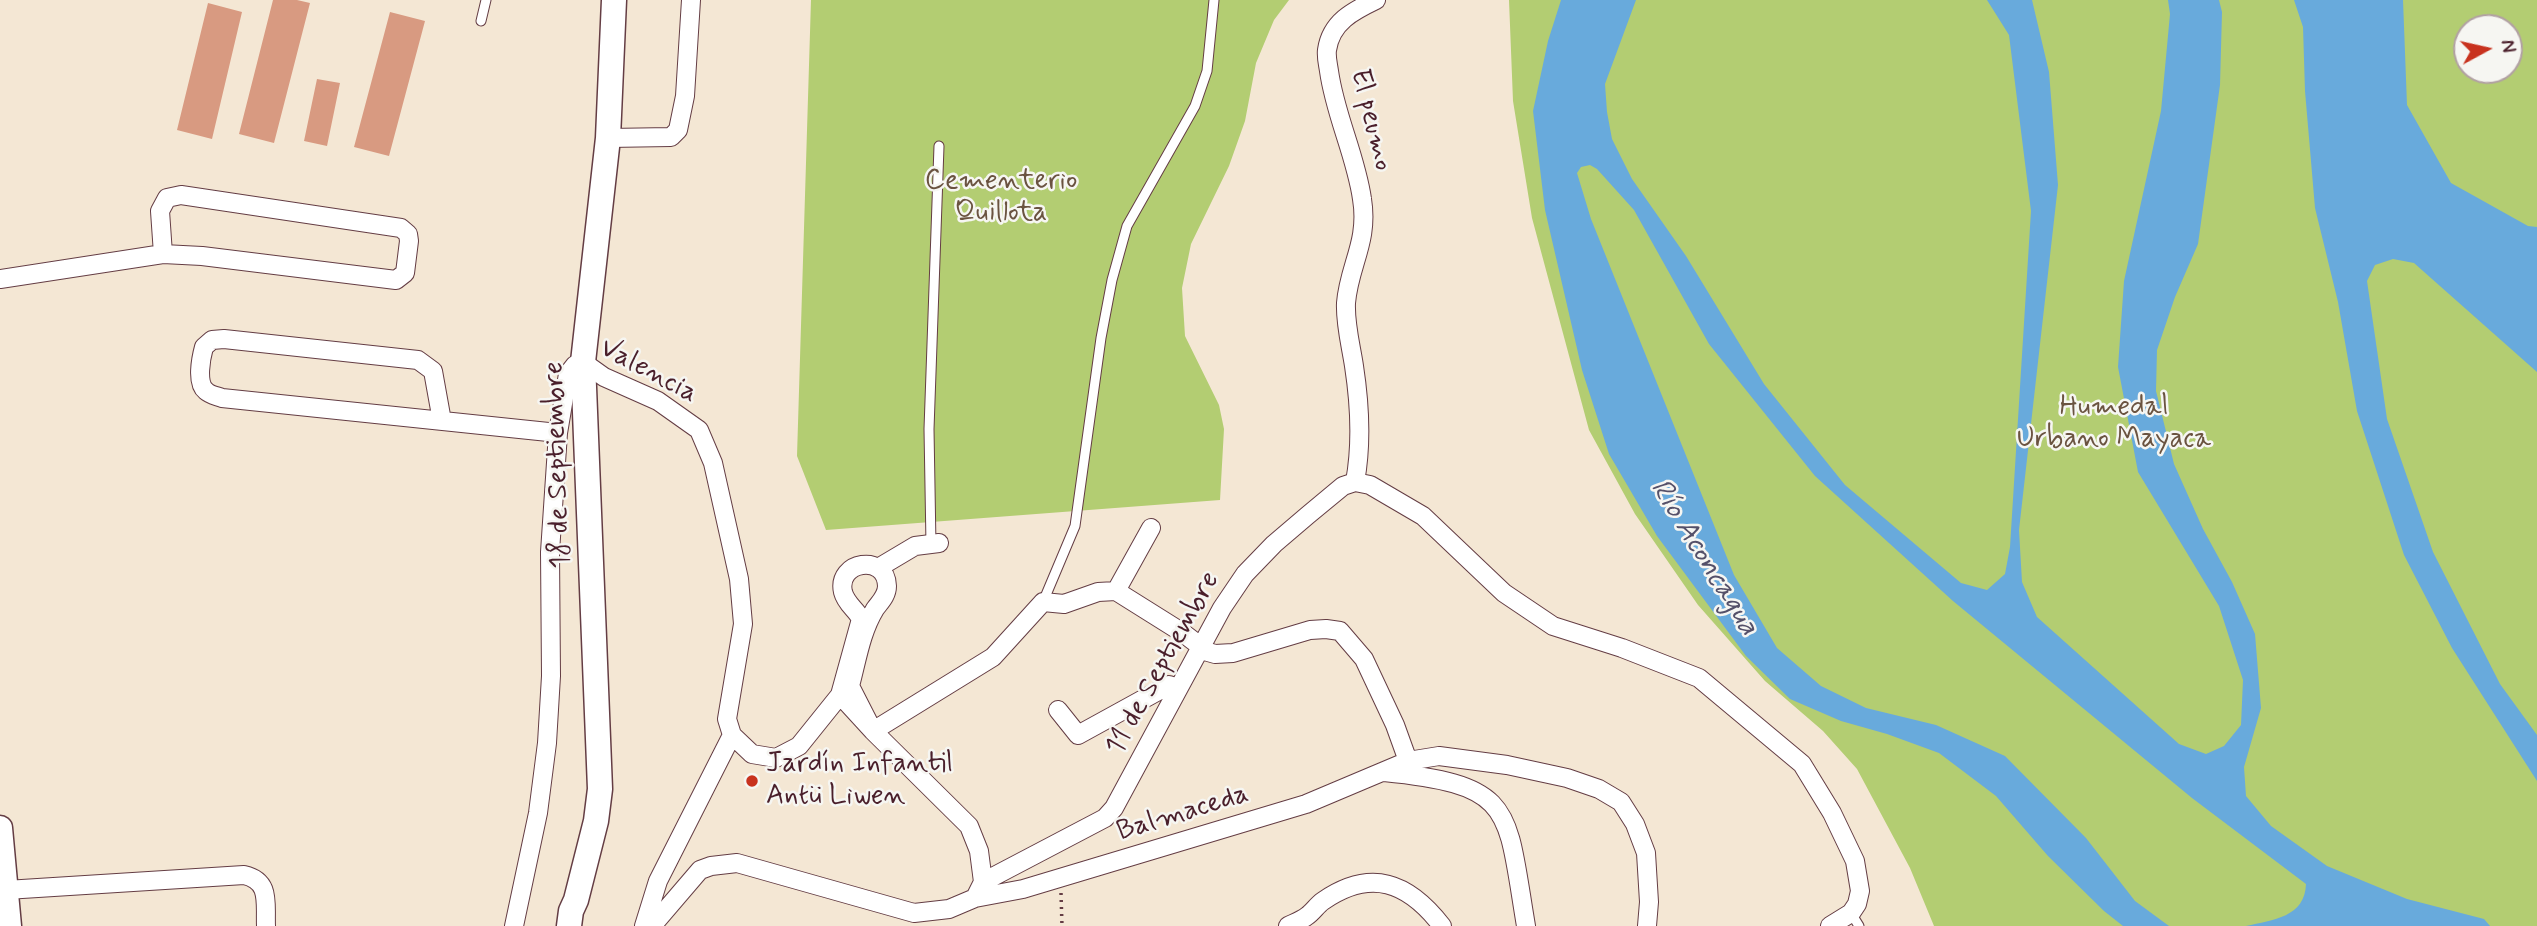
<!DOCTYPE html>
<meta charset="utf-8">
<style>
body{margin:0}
#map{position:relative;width:2537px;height:926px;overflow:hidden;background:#f4e7d4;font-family:Mynerve,sans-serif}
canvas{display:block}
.north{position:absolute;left:2453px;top:14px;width:70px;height:70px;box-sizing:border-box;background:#f6f6f2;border:2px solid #b1a0a2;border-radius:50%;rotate:82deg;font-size:19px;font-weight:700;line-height:28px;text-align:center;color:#4a1f2b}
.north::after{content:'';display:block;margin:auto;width:24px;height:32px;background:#c8321e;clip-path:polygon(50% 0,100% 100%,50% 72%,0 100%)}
</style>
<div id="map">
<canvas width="2537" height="926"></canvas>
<div class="north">N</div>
</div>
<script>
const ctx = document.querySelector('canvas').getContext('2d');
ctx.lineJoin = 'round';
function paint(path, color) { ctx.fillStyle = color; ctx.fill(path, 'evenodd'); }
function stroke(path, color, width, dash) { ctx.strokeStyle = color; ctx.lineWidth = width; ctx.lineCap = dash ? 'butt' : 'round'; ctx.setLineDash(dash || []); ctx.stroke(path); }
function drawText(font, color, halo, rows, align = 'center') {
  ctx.font = font + ' Mynerve,sans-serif'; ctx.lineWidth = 5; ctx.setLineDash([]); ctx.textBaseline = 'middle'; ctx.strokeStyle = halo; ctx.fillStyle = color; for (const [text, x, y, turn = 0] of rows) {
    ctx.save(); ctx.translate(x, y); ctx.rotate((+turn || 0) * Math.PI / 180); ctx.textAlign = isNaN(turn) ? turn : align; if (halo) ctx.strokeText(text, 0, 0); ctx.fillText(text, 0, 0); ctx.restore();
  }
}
const green = new Path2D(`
 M811 0H1289L1274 20 1256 63 1245 121 1229 166 1191 244 1182 288 1185 336 1219 405 1224 429 1220 500 826 530 797 456Z
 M1509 0H2537V926H1934L1910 868 1857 769 1823 731 1765 681 1698 605 1635 514 1589 430 1532 218 1513 101ZM2467 28H2509V70H2467Z`);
const water = new Path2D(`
 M1561 0H1636L1605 84 1607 112 1612 139 1632 179 1686 256 1764 384 1845 485 1961 583 1987 590 2005 574 2010 547 2031 211 2009 35 1987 0H2032L2049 72 2058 185 2019 530 2022 582 2037 617 2179 744 2206 754 2224 746 2241 725 2243 680 2219 606 2138 472 2118 367 2124 281 2161 111 2170 14 2168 0H2219L2222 12 2220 85 2198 244 2175 297 2157 350 2156 391 2174 464 2203 529 2232 582 2255 634 2261 708 2244 767 2246 796 2271 826 2327 866 2407 899 2484 919 2490 926H2246C2273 920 2305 917 2306 884L2192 798 1953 601 1815 476 1709 344 1634 210 1597 169 1590 165 1581 167 1577 173 1591 219 1734 575 1777 648 1821 686 1866 708 1936 725 2005 756 2086 838 2135 901 2169 926H2123L2104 911 2048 856 1996 796 1939 753 1887 734 1841 721 1790 699 1746 656 1657 536 1609 454 1582 370 1545 210 1533 111 1548 41Z
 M2294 0H2403L2407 105 2451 183 2528 226 2537 227V372L2414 263 2393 259 2375 265 2367 281 2387 419 2433 552 2500 684 2537 735V781L2452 648 2404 555 2357 411 2338 302 2315 208 2305 91 2303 27Z`);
const building = new Path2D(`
 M273 0H297L310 3 274 143 239 134Z
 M208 3 242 12 212 139 177 130Z
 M390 12 425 21 389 156 354 147Z
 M317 79 340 83 327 146 304 141Z`);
const path = new Path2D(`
 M1061 893 1062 926`);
const lane = new Path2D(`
 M481 21 486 0
 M931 545 929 429 939 146
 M1043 602 1075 526 1101 338 1112 280 1127 226 1195 106 1207 71 1214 0
 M1851 913 1859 926`);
const street = new Path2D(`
 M608 138 671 137 678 130 685 96 691 0
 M0 279 163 254 202 256 396 280 405 273 409 241 408 234 401 228 181 195 167 198 160 211 163 254
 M442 421 433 371 418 360 224 339 212 340 204 347C201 358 196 383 206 391 210 395 217 396 222 398L558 433
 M1355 482 1370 485 1423 516 1504 593 1553 626 1622 648 1699 678 1802 764 1832 813 1855 861 1860 891 1857 904 1851 913 1830 926
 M878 568 915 546 939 543
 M1116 591 1151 528
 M1058 710 1078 735 1169 685 1178 688
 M1384 772C1516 785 1506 808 1526 926
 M983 882 1105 818 1114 808 1222 608 1245 574 1274 544 1308 515 1343 486 1355 482C1362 444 1360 405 1354 366 1351 346 1345 324 1346 303 1349 265 1369 242 1362 199 1356 156 1335 115 1329 71 1328 64 1326 57 1327 50 1331 22 1353 11 1376 0
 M6 890 244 875C271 881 265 903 266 926
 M975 898 983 882 979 851 969 826 873 731 850 686C857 660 861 632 875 609 880 602 887 596 887 586 886 553 836 561 843 592 846 604 856 609 861 619L840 695 873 731 993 657 1043 602 1064 604 1098 592 1116 591 1183 633 1208 652 1215 654 1233 653 1310 630 1326 629 1340 631 1364 659 1395 725 1408 761
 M514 926 538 813 547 743 551 676 550 552 558 433 568 374 575 365 583 362 604 377 658 401 699 430 713 463 739 579 743 624 727 719 732 735 752 754 776 758 799 746 840 695
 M644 926 658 881 732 735
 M652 926 700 870 711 866 737 863 914 913 949 909 975 898 1023 889 1306 804 1408 761 1439 756 1507 765 1567 778 1599 789 1621 802 1635 824 1646 853 1649 902 1647 926
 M1288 926C1294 923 1302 920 1307 916 1313 912 1317 905 1323 901 1371 868 1408 882 1442 926`);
const secondary = new Path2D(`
 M0 828 9 926
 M569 926 571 911 576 900 596 821 600 789 583 362 608 138 614 0`);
const markers = [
 [752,781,7,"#c8321e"]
];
const streetNames = [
 ["El peumo",1370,120,76],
 ["Valencia",648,372,28],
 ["18 de Septiembre",559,465,-92],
 ["11 de Septiembre",1164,664,-61],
 ["Balmaceda",1183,814,-17]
];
const parkNames = [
 ["Cementerio",1001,182],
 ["Quillota",1001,214],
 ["Humedal",2114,408],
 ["Urbano Mayaca",2114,440]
];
const poiNames = [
 ["Jardín Infantil",766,765],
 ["Antü Liwen",766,797]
];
const waterNames = [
 ["Río Aconcagua",1703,558,58]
];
paint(green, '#b3cd72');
paint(water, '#68aadc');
paint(building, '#d89a81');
stroke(lane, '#643d44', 11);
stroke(street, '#643d44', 20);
stroke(secondary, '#643d44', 27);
stroke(path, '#643d44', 3.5, [2, 5]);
stroke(lane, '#fff', 9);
stroke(street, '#fff', 18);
stroke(secondary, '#fff', 24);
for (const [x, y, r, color] of markers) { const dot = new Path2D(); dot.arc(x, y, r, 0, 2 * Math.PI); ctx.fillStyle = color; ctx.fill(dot); stroke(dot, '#f6f6f2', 2.5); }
drawText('28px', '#4a1f2b', '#f6f6f2', streetNames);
drawText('28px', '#6a5340', '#f6f6f2', parkNames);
drawText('28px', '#4a1f2b', '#f6f6f2', poiNames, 'left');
drawText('italic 30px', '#545069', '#f6f6f2', waterNames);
</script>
